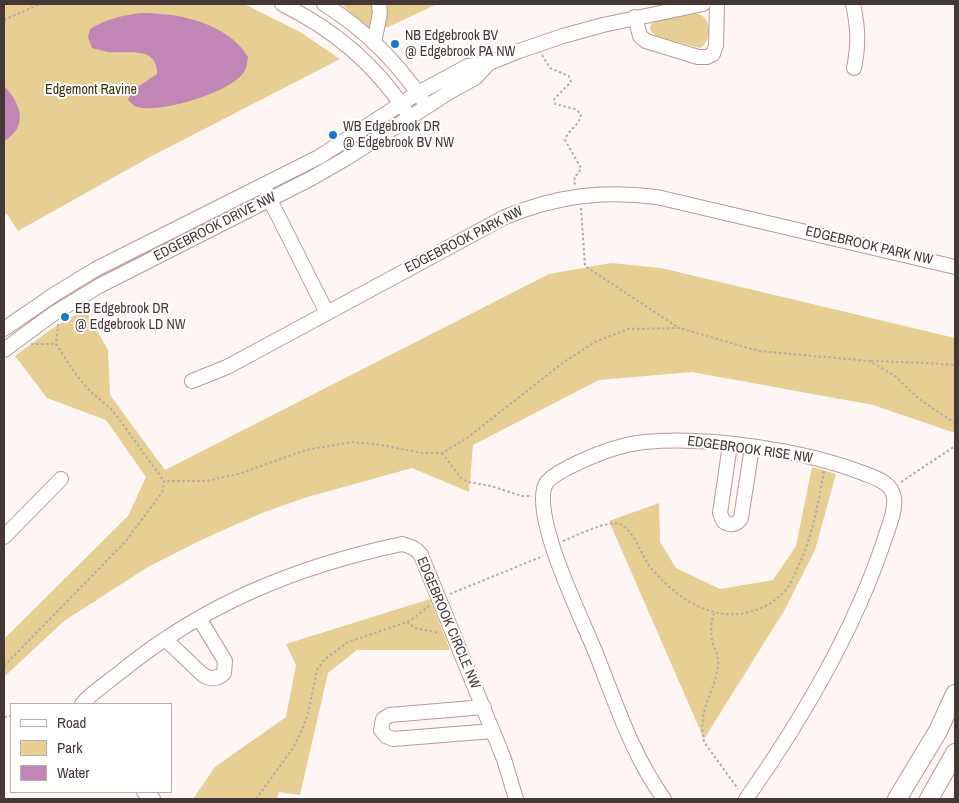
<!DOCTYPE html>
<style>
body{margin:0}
#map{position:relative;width:959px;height:803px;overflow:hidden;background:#fdf6f5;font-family:"Archivo Narrow",sans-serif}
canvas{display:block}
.frame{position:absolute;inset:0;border:5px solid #453735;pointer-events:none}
.legend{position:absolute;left:10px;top:703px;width:162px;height:90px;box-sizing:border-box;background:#fff;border:1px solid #b5afae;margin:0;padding:6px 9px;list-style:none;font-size:15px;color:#453735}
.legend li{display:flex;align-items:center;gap:10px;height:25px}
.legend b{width:25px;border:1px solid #b5afae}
</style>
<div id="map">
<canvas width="959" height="803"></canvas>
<div class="frame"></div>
<ul class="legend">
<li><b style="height:6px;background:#fff"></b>Road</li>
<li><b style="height:14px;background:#e7ce93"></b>Park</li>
<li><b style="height:14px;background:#c186b6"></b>Water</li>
</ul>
</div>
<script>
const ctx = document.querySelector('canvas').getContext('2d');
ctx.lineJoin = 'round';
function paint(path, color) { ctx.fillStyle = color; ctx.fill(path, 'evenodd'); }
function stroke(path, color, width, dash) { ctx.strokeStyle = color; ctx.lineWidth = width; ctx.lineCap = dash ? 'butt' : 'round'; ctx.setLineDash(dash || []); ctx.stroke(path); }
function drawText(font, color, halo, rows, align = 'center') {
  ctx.font = font + ' "Archivo Narrow",sans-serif'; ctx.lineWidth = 4; ctx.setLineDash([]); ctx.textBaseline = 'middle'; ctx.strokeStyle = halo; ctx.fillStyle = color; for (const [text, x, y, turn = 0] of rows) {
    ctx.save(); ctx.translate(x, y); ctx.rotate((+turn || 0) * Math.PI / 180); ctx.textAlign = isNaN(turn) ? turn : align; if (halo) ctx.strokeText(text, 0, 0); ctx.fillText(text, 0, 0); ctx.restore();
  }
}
const green = new Path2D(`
 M7 4H244L300 32 340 59 150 157 18 231 7 214 4 213V5Z
 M341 4H437L388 27 373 31Z
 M695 13C712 15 713 41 700 48L656 36 651 31 650 26 656 20Z
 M611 263 661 268 955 338V433L873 405 692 372 599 380 473 445 469 492 412 468 304 498 262 513 201 540 148 567 64 621 4 677V639L128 516 146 477 106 420 47 398 15 356 50 330 85 309 108 350 110 395 165 470 549 274Z
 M812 467 836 474 815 550 784 611 704 739 609 521 659 503 660 542 676 568 720 589 773 580 796 546Z
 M430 599 450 650H357L328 673 300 795 279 792 277 799H193L215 767 286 717 296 665 286 644Z`);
const water = new Path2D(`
 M142 13C179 13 228 23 248 57 247 62 247 68 244 72 232 92 159 114 137 107 134 106 130 102 128 100L133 90 157 74C158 45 126 54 108 52 103 51 97 49 92 48L88 37 90 29C107 19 123 15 142 13Z
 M4 86C21 103 29 127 4 141Z`);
const path = new Path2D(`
 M4 20 40 4
 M542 55 550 68 569 76 571 82 554 99 555 104 575 109 581 114C579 127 569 128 565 140L581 168 578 174 575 176 574 183 577 185
 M581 208 585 266 679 328
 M58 324 56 344 74 372 89 390 111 409 124 426 164 481
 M31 344H56
 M871 361 928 363 955 365
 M442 453 461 478 468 482 491 486 522 496H532
 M901 482 955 446
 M563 541C576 536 606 520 620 524 633 529 642 556 650 567 654 572 659 576 663 581 680 598 701 611 725 614 746 616 769 608 784 592 790 586 793 577 797 569 812 538 818 505 824 471
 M450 594 543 556
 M714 613C711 623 710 633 713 644 716 652 719 657 718 666 714 695 697 710 704 742L738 789
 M407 622 415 628 440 633
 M4 666 126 541 158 498 163 490 164 481H206L238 474 306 450 353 442 381 445 422 453H442L467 438 564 362 595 342 628 329 679 328 759 351 869 361 895 376 919 399 955 423
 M4 717 11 716
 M256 799 293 748 302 730 308 714 317 670 324 660 348 642 410 621 429 606`);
const minor = new Path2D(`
 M282 4C331 28 374 63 405 110
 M324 4C363 28 396 61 422 99
 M853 4C858 27 859 44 854 68
 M635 17 640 36 646 41 698 57H707L713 54 716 45 717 4
 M374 43 380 13 379 4
 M266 192 327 313
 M4 329 55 294 96 269 319 157 418 93 468 66 489 63 519 51 563 36 603 25 703 4
 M4 350 53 314 99 286 312 178 345 159 451 91 475 78 489 63
 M192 381 227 367 505 217C556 196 602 190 657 197L955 267
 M730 445 720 513 723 521C730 526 737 525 741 518L752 447
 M4 537 61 479
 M165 639 203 675C211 680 218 679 224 673L225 661 199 618
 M82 704C93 691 110 681 123 670 206 603 298 566 402 544 410 546 416 548 421 555L504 759 516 799
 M484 707 390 715 383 719 381 730 386 736 393 739 493 731
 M144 792 153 799
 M664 799C632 755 615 701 595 651 581 618 564 582 553 548 548 532 537 496 547 482 553 475 562 471 569 467 593 455 617 445 644 442 708 436 803 450 863 473 875 478 892 482 894 498 896 512 887 530 883 544 852 635 801 721 746 799`);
const major = new Path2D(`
 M897 799 938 731 955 694
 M929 799 955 753`);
const markers = [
 [395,44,5,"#187ac6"],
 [333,135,5,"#187ac6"],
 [65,317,5,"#187ac6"]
];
const poiNames = [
 ["NB Edgebrook BV",405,36],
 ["@ Edgebrook PA NW",405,52],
 ["WB Edgebrook DR",343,127],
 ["@ Edgebrook BV NW",343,143],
 ["EB Edgebrook DR",75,309],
 ["@ Edgebrook LD NW",75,325]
];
const parkNames = [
 ["Edgemont Ravine",91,90]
];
const streetNames = [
 ["EDGEBROOK DRIVE NW",215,227,-27],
 ["EDGEBROOK PARK NW",464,240,-27],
 ["EDGEBROOK PARK NW",869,246,13],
 ["EDGEBROOK RISE NW",750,450,8],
 ["EDGEBROOK CIRCLE NW",448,623,67]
];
paint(green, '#e7ce93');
paint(water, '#c186b6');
stroke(minor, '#ba9993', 16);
stroke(major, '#ba9993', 20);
stroke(path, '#b5aba9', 2, [2.5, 2.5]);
stroke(minor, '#fff', 14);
stroke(major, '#fff', 18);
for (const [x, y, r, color] of markers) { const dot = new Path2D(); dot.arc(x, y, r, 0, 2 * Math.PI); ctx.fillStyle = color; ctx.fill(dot); stroke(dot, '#fff', 2); }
drawText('14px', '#453735', '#fff', poiNames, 'left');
drawText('14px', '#3b2e0e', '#fff', parkNames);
drawText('14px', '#453735', '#fff', streetNames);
</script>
